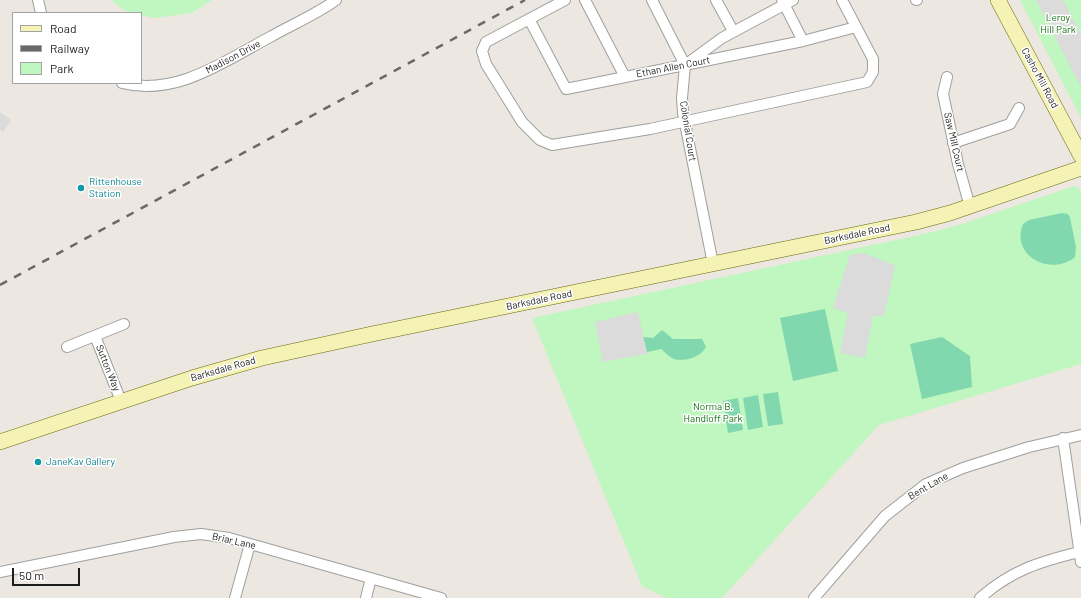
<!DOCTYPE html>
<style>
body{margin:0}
#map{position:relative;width:1081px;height:598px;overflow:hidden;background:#ece7e1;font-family:Barlow,sans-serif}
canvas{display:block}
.legend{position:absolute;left:12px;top:12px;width:130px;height:72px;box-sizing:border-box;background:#fff;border:1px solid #a4a4a4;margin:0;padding:5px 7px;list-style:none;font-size:12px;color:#1b1b1b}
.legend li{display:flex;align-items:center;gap:8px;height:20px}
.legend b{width:20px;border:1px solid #a4a4a4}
.scale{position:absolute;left:12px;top:568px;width:68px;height:18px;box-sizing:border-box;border:2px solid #1b1b1b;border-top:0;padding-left:5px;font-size:12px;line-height:14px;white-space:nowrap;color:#1b1b1b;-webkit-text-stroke:3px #fff;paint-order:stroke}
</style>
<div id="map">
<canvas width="1081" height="598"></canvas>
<ul class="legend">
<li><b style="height:5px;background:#f5f2b6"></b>Road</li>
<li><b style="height:5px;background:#696969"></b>Railway</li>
<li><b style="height:11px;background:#c0f6bf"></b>Park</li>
</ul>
<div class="scale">50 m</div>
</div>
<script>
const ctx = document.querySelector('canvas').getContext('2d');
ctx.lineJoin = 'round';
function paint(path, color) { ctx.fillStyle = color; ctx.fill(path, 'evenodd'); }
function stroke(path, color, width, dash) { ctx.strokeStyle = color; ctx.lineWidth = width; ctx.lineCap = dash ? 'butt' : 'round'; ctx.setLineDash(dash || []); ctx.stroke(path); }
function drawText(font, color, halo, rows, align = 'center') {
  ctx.font = font + ' Barlow,sans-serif'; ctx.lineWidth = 3; ctx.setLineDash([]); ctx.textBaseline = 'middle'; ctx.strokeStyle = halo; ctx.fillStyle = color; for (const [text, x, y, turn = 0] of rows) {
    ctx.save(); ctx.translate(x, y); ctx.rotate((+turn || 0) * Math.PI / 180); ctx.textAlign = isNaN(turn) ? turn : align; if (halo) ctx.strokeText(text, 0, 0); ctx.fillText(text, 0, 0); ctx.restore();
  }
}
const park = new Path2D(`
 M111 0H212L192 13 154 18 141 15V13L125 11Z
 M1020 0H1081V118Z
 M1074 186 1079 188 1081 193V364L879 425 722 598H666L642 586 532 318 933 232 965 223Z`);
const pitch = new Path2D(`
 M1062 213 1068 214 1070 218 1076 247 1075 257C1051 277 1010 256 1023 224L1029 220Z
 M825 309 838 371 793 381 780 318Z
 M662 330 673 339H702L706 347C701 357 685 362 674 359 669 357 665 352 661 349L647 352 643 337 653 338Z
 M942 337 970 356 972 387 922 399 910 344Z
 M778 392 783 424 768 426 763 394Z
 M758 395 763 427 748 430 743 398Z
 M738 398 743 430 728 433 723 401Z`);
const parking = new Path2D(`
 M1036 0H1063L1081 35V87Z
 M0 112 11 120 3 132 0 130Z
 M863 253 895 265 884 316H873L865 358 840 353 848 313 833 308 850 255Z
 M638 312 647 354 603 362 595 322Z`);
const street = new Path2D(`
 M38 0 41 13
 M565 0 486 42 482 51 486 64 522 122 540 140 552 145 650 129 867 82 873 72V59L842 0
 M585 0 625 77
 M652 0 685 65
 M716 0 733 31
 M782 0 803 41
 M916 0H917
 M529 19 566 89 803 41 856 27
 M947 77 943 94 958 164 970 207
 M122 83C177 97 226 60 272 36 293 24 317 14 336 0
 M953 143 1010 124 1019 108
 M713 264 683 113 682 98 685 65 722 38 793 0
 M95 336 121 401
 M67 347 124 324
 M1063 438 1081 562
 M0 572 174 537 201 534 229 538 441 598
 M235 598 250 544
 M366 598 371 578
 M814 598 885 516 926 484 963 468 1029 447 1081 435
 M980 598C1012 570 1039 562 1079 552`);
const secondary = new Path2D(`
 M998 0 1081 156
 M0 442 192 378 262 358 372 334 916 222 950 213 1081 168`);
const rail = new Path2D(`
 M0 285 525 0`);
const markers = [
 [81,188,4,"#0f9aa8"],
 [38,462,4,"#0f9aa8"]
];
const parkNames = [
 ["Leroy",1058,18],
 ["Hill Park",1058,30],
 ["Norma B.",713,407],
 ["Handloff Park",713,419]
];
const streetNames = [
 ["Madison Drive",233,57,-28],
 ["Ethan Allen Court",673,67,-11],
 ["Casho Mill Road",1040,78,62],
 ["Colonial Court",688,131,81],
 ["Saw Mill Court",954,142,77],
 ["Barksdale Road",857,234,-12],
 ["Barksdale Road",539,300,-12],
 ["Sutton Way",108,368,68],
 ["Barksdale Road",223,369,-16],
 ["Bent Lane",928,486,-30],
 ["Briar Lane",234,541,13]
];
const cultureNames = [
 ["Rittenhouse",89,182],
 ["Station",89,194],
 ["JaneKav Gallery",46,462]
];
paint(park, '#c0f6bf');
paint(pitch, '#82d8ae');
paint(parking, '#dbdbdb');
stroke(street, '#9f9f9f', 12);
stroke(secondary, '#6a6a0a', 16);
stroke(street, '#fff', 10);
stroke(secondary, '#f5f2b6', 15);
stroke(rail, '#696969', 2.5, [8, 8]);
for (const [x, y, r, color] of markers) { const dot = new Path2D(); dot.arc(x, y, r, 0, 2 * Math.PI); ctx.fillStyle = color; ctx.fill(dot); stroke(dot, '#fff', 1.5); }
drawText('10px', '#137211', '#fff', parkNames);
drawText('10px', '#1b1b1b', '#fff', streetNames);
drawText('10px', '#0d838f', '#fff', cultureNames, 'left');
</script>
